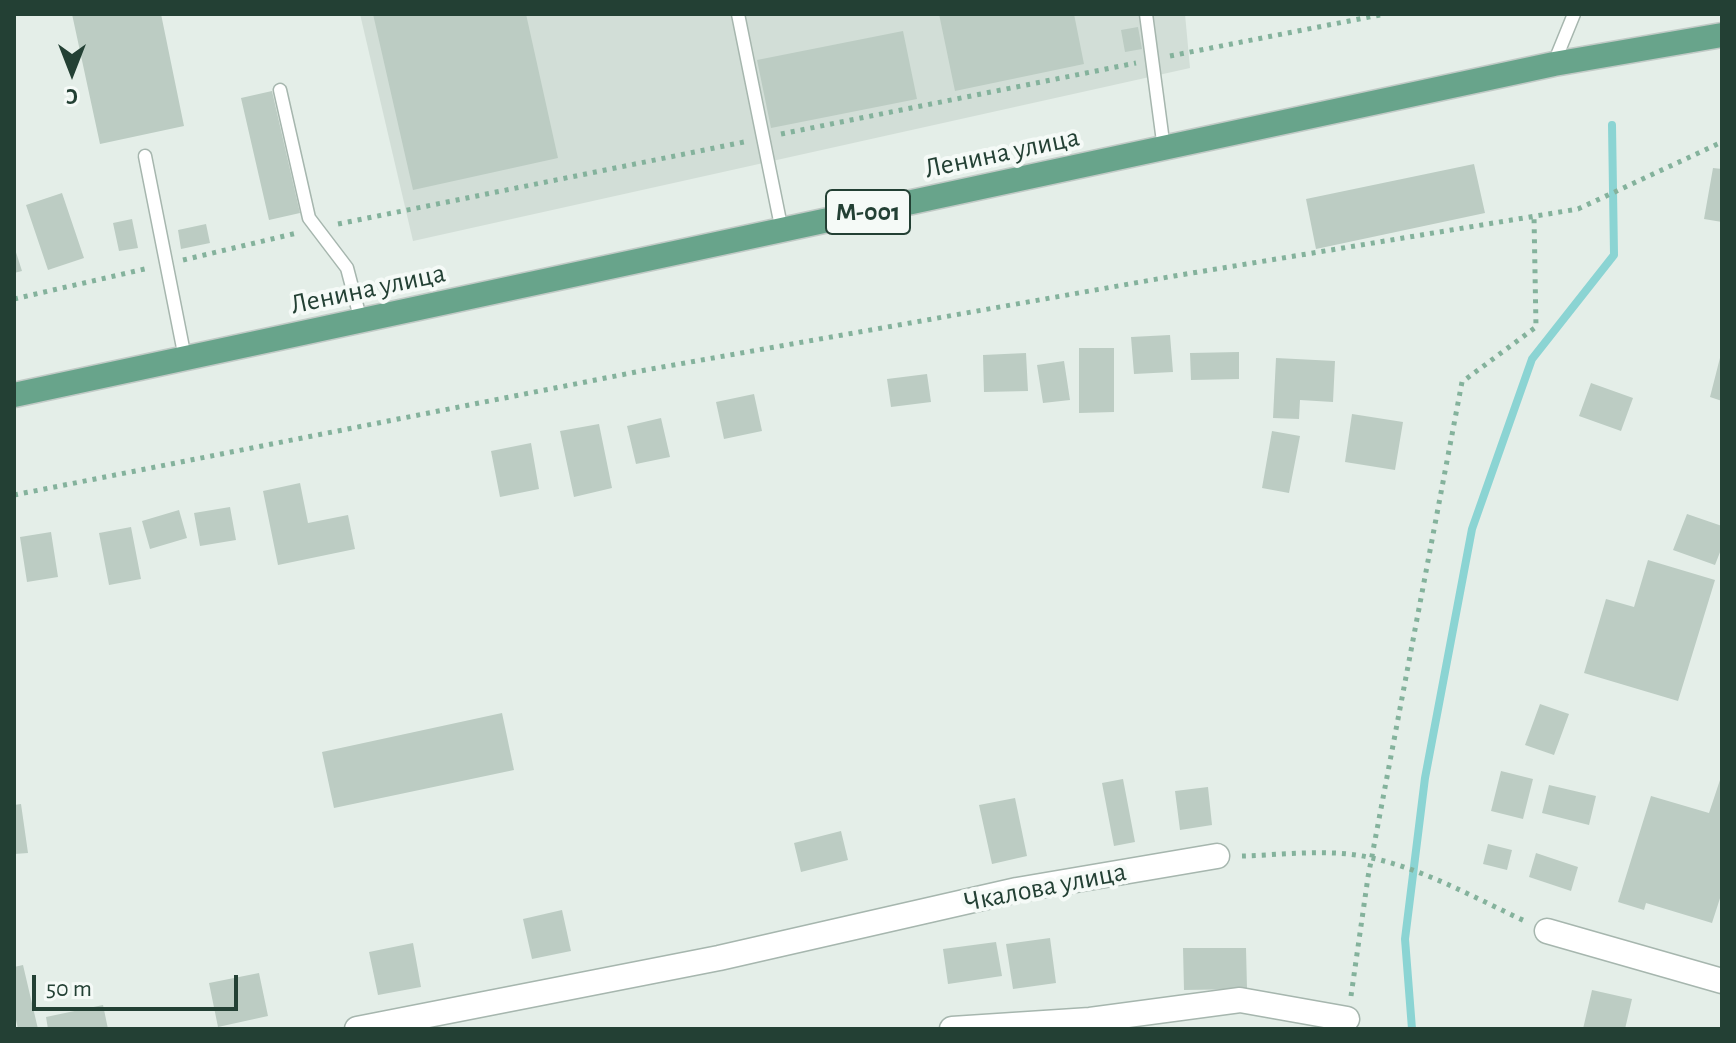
<!DOCTYPE html>
<meta charset="utf-8">
<style>
body{margin:0}
#map{position:relative;width:1736px;height:1043px;overflow:hidden;background:#e4eee8;font-family:"Alegreya Sans",sans-serif}
canvas{display:block}
.frame{position:absolute;inset:0;border:16px solid #234034;pointer-events:none}
.north{position:absolute;left:32px;top:32px;width:80px;height:80px;-webkit-text-stroke:6px #f5faf7;paint-order:stroke;rotate:180deg;font-size:22px;font-weight:700;line-height:32px;text-align:center;color:#234034}
.north::after{content:'';display:block;margin:auto;width:28px;height:36px;background:#234034;clip-path:polygon(50% 0,100% 100%,50% 72%,0 100%)}
.scale{position:absolute;left:32px;top:975px;width:206px;height:36px;box-sizing:border-box;border:4px solid #234034;border-top:0;padding-left:10px;font-size:24px;line-height:28px;white-space:nowrap;color:#234034;-webkit-text-stroke:6px #f5faf7;paint-order:stroke}
</style>
<div id="map">
<canvas width="1736" height="1043"></canvas>
<div class="frame"></div>
<div class="north">С</div>
<div class="scale">50 m</div>
</div>
<script>
const ctx = document.querySelector('canvas').getContext('2d');
ctx.lineJoin = 'round';
function paint(path, color) { ctx.fillStyle = color; ctx.fill(path, 'evenodd'); }
function stroke(path, color, width, dash) { ctx.strokeStyle = color; ctx.lineWidth = width; ctx.lineCap = dash ? 'butt' : 'round'; ctx.setLineDash(dash || []); ctx.stroke(path); }
function drawText(font, color, halo, rows, align = 'center') {
  ctx.font = font + ' "Alegreya Sans",sans-serif'; ctx.lineWidth = 8; ctx.setLineDash([]); ctx.textBaseline = 'middle'; ctx.strokeStyle = halo; ctx.fillStyle = color; for (const [text, x, y, turn = 0] of rows) {
    ctx.save(); ctx.translate(x, y); ctx.rotate((+turn || 0) * Math.PI / 180); ctx.textAlign = isNaN(turn) ? turn : align; if (halo) ctx.strokeText(text, 0, 0); ctx.fillText(text, 0, 0); ctx.restore();
  }
}
const built = new Path2D(`
 M360 14H1185L1190 68 413 241Z`);
const stream = new Path2D(`
 M1412 1029 1405 939 1425 778 1472 529 1532 359 1614 255 1612 125`);
const building = new Path2D(`
 M72 14H161L184 126 100 144Z
 M373 14H526L558 158 413 190Z
 M939 14H1074L1084 64 955 91Z
 M1138 27 1142 49 1125 52 1121 30Z
 M903 31 917 99 771 128 757 60Z
 M272 91 300 213 269 220 241 98Z
 M1474 164 1485 213 1316 249 1306 199Z
 M1713 168 1722 169V222L1704 219Z
 M62 193 84 258 48 270 26 205Z
 M132 219 138 248 119 251 113 223Z
 M206 224 210 243 181 249 178 230Z
 M14 246 22 271 14 273Z
 M1170 335 1173 372 1134 374 1131 337Z
 M1079 348H1114V412L1079 413Z
 M1722 350V401L1710 397Z
 M1239 352V379L1191 380 1190 353Z
 M1026 353 1028 391 984 392 983 355Z
 M1276 358 1335 361 1333 402 1300 400 1299 419 1273 418Z
 M1064 361 1070 400 1043 403 1037 365Z
 M927 374 931 402 891 407 887 379Z
 M1591 383 1633 398 1621 431 1579 416Z
 M754 394 762 431 724 439 716 402Z
 M1352 414 1403 422 1395 470 1345 462Z
 M661 418 670 457 636 464 627 426Z
 M599 424 612 488 574 497 560 431Z
 M1272 431 1300 436 1289 493 1262 488Z
 M531 443 539 489 500 497 491 451Z
 M300 483 308 523 348 515 355 549 278 565 263 491Z
 M230 507 236 540 200 546 194 513Z
 M179 510 187 538 150 549 142 521Z
 M1687 514 1722 526V547L1715 565 1673 550Z
 M131 527 141 579 109 585 99 533Z
 M51 532 58 577 27 582 20 537Z
 M1648 560 1715 580 1678 701 1584 673 1606 599 1634 607Z
 M1540 704 1569 714 1554 755 1525 745Z
 M502 713 514 770 334 808 322 752Z
 M1501 771 1533 779 1523 819 1491 811Z
 M1722 774V892L1712 923 1646 903 1644 910 1618 902 1651 796 1709 813Z
 M1123 779 1135 842 1114 846 1102 783Z
 M1549 785 1596 796 1589 825 1542 813Z
 M1208 787 1212 825 1180 830 1175 791Z
 M1015 798 1027 856 992 864 979 805Z
 M21 804 28 853 14 854V805Z
 M841 831 848 860 801 872 794 843Z
 M1488 844 1512 850 1507 870 1483 864Z
 M1536 853 1578 867 1571 891 1529 877Z
 M562 910 571 951 532 959 523 919Z
 M1050 938 1056 983 1013 989 1006 944Z
 M996 942 1002 976 948 984 943 949Z
 M413 943 421 987 378 995 369 952Z
 M1183 948H1246L1247 989 1184 990Z
 M23 965 38 1029H18L14 1011V967Z
 M259 973 268 1016 218 1027 209 983Z
 M1592 990 1632 999 1625 1029H1583Z
 M103 1005 108 1029H48L46 1017Z`);
const path = new Path2D(`
 M1170 56 1385 14
 M781 134 1136 63
 M338 224 744 142
 M183 260 297 233
 M14 299 149 268
 M14 495 651 369 1174 276 1578 209 1722 142
 M1242 856C1283 855 1331 848 1372 858 1426 870 1477 899 1527 922
 M1351 996 1368 877 1462 382 1536 327 1534 216`);
const lane = new Path2D(`
 M738 14 782 231
 M1146 14 1164 149
 M1554 63 1574 14
 M280 90 309 218 347 268 361 321
 M145 156 185 358`);
const street = new Path2D(`
 M1547 931 1722 981
 M357 1029 719 958 1017 890 1217 856
 M952 1029 1090 1020 1240 1000 1347 1019`);
const primary = new Path2D(`
 M14 395 1554 64 1722 35`);
const shields = [
 [868,212,84]
];
const shieldNames = [
 ["М-001",868,212]
];
const streetNames = [
 ["Ленина улица",1002,153,-12],
 ["Ленина улица",368,289,-12],
 ["Чкалова улица",1045,887,-11]
];
paint(built, '#d2ded7');
stroke(stream, '#8bd4d3', 8);
paint(building, '#bcccc3');
stroke(lane, '#a6b6ae', 15);
stroke(street, '#a6b6ae', 27);
stroke(primary, '#c1cac6', 27);
stroke(path, '#84b29c', 5, [4, 6]);
stroke(lane, '#fff', 12);
stroke(street, '#fff', 24);
stroke(primary, '#68a48b', 24);
for (const [x, y, w] of shields) { const box = new Path2D(); box.roundRect(x - w / 2, y - 22, w, 44, 6); ctx.fillStyle = '#f5faf7'; ctx.fill(box); stroke(box, '#234034', 2); }
drawText('bold 26px', '#234034', null, shieldNames);
drawText('28px', '#234034', '#f5faf7', streetNames);
</script>
